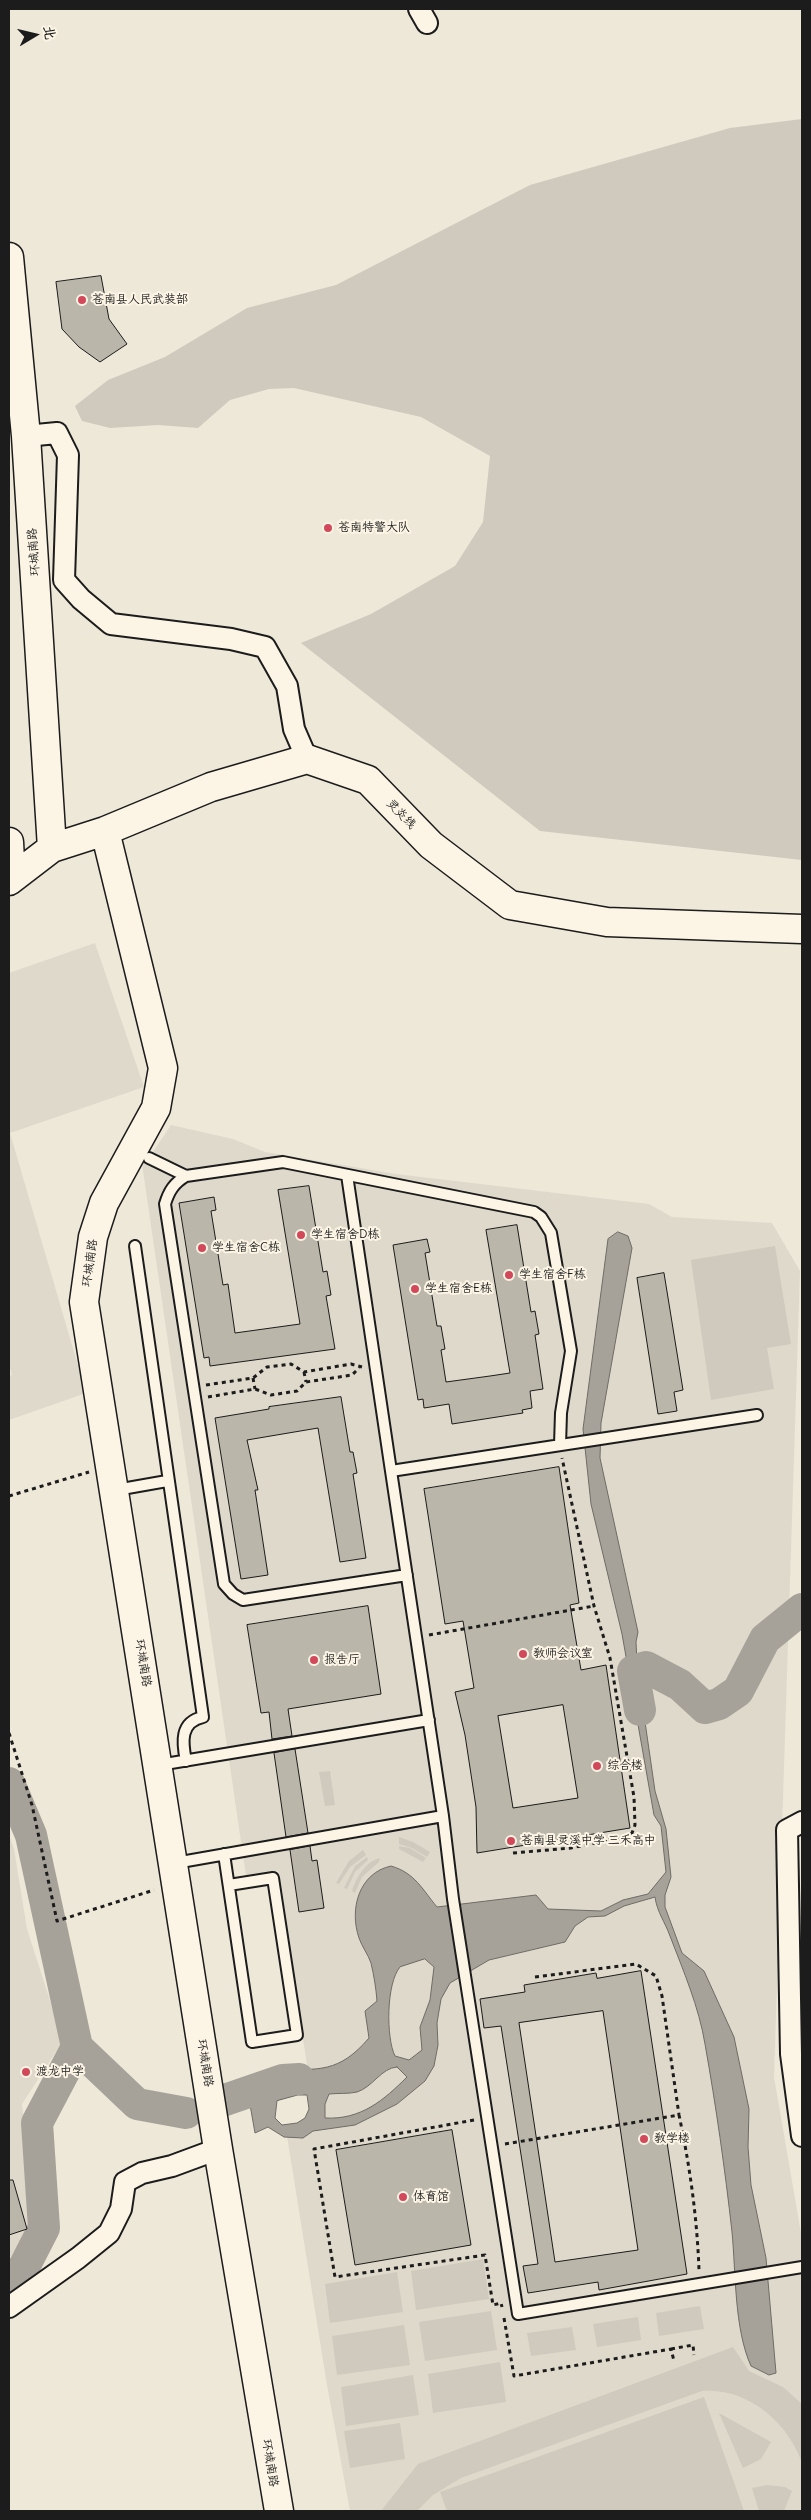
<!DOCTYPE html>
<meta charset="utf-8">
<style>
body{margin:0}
#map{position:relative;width:811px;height:2520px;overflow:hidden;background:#eee8d9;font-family:Delius,"LXGW WenKai TC",sans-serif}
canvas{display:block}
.frame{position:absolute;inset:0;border:10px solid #1c1c1c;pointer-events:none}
.north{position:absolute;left:10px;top:10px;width:50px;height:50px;-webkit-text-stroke:4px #fcf5e5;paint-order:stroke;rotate:81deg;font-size:14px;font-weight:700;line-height:20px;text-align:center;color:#1c1c1c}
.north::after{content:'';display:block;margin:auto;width:18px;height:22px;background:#1c1c1c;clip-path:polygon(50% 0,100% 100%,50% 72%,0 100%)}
</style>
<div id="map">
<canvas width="811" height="2520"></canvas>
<div class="frame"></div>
<div class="north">北</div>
</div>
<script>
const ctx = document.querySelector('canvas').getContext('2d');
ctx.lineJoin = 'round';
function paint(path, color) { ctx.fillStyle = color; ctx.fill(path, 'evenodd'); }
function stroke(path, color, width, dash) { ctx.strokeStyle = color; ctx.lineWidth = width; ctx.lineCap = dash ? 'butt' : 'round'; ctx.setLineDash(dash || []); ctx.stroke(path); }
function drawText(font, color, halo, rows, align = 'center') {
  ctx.font = font + ' Delius,"LXGW WenKai TC",sans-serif'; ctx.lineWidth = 4; ctx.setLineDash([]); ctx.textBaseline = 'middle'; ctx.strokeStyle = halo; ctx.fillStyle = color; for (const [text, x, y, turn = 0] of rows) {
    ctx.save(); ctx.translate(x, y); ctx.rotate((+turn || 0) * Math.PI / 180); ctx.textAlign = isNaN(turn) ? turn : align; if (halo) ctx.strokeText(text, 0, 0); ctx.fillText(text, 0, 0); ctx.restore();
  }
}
const built = new Path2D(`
 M95 943 144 1087 10 1133 86 1393 9 1420V1376L12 1375 9 1364V973Z
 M171 1125 233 1139 265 1152 396 1174 649 1204 672 1217 772 1223 800 1271 774 2077 802 2239V2511H350L327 2385 286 2130 315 2119 278 1871 246 1876 142 1164 149 1158Z
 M9 1835 14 1849 27 1929 63 2041 22 2104 35 2215 23 2247 9 2258Z`);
const green = new Path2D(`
 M802 119V860L540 831 301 643 371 614 455 566 483 522 490 456 421 417 294 388 269 389 230 400 198 428 158 425 110 428 82 421 75 406 108 380 165 357 247 308 336 285 530 185 730 128Z
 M775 1246 791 1344 767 1348 774 1389 711 1400 691 1260Z
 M330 1771 335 1805 325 1806 319 1772Z
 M399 1837 413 1842 430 1852 427 1857 412 1848 399 1844Z
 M399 1846 410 1848 426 1858 423 1862 399 1849Z
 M363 1850 366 1855 350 1867 339 1884 336 1883 349 1861Z
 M367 1857 368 1860 355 1872 347 1889 344 1888 355 1866Z
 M380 1858 379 1862 362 1877 355 1893 352 1891C356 1878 366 1861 380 1858Z
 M483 2259 489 2299 416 2310 411 2271Z
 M397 2272 403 2312 330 2323 325 2284Z
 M700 2306 704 2329 659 2336 656 2313Z
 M491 2311 497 2350 425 2361 419 2322Z
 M638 2317 641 2340 597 2347 593 2324Z
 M404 2325 410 2365 337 2375 332 2336Z
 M572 2327 576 2350 531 2356 527 2333Z
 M733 2347 749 2371 783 2387 802 2404V2463C788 2422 747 2387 702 2391L461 2478 433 2495 417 2511H381L418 2464Z
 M500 2362 506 2402 433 2413 428 2374Z
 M413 2375 419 2415 346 2426 341 2387Z
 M704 2397 744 2511H447L440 2492Z
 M719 2413 771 2442 761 2459 743 2468Z
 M400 2423 405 2459 350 2468 344 2431Z
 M767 2485 785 2487 792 2491 784 2511H759L752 2488Z`);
const water = new Path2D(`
 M618 1232 628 1236 632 1248 601 1423 600 1458 638 1632 636 1642 637 1662 643 1708 655 1791 666 1829 671 1877 665 1895V1907L682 1953 704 1971 734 2037 749 2109 748 2147 751 2185 766 2258 776 2373 769 2375 751 2366C734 2328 736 2273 732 2232 725 2169 716 2106 705 2044 699 2007 683 1970 670 1936 665 1922 657 1912 655 1897L624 1906 605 1916 588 1917 575 1926 565 1942 489 1960 450 1983 441 1999 437 2023 438 2045 434 2066 425 2081 397 2104 355 2125 313 2131 303 2138 284 2137 268 2127 255 2133 249 2099 276 2069C319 2070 339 2073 369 2038L365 2011 377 2001C376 1988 374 1976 371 1963 368 1954 362 1947 359 1938 349 1909 359 1873 391 1866 415 1873 422 1889 437 1907L536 1895 548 1909 601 1911 623 1900 648 1894 666 1872 661 1826 654 1815 622 1634 591 1504 583 1429 608 1239ZM425 1959 434 1967 430 2000 420 2027 422 2050 409 2060 395 2056C386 2038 386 1983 400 1967ZM397 2067 407 2077C384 2100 361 2120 325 2118V2104L329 2094C338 2093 349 2094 357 2092 373 2087 381 2068 397 2067ZM298 2095H307L309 2109 305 2118 297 2123 282 2125 275 2118 277 2101Z`);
const river = new Path2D(`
 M640 1710 633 1671 646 1667 680 1685 705 1708 719 1704 738 1691 765 1639 802 1609
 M9 1783 31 1835 77 2047
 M222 2101 283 2080 299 2079
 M9 2278 23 2269 44 2228 37 2123 77 2047 137 2104 186 2113`);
const building = new Path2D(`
 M101 276 109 319 127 344 100 362 79 347 62 329 56 282Z
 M309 1186 323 1272 327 1271 331 1295 326 1296 335 1349 210 1366 209 1357 204 1358 179 1203 214 1197 216 1210 211 1211 223 1285 228 1284 235 1333 300 1324 278 1190Z
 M517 1225 531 1312 535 1311 539 1334 535 1335 543 1389 530 1391 532 1408 522 1410 523 1413 452 1424 449 1404 424 1408 423 1399 418 1400 393 1245 427 1239 430 1252 425 1253 437 1326H441L445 1349 441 1350 446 1382 490 1376 510 1373 486 1230Z
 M664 1273 683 1390 674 1392 677 1411 658 1414 637 1278Z
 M341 1397 350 1452H353L357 1473 353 1474 366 1558 340 1562 318 1428 247 1440 258 1490H255L268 1575 241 1579 215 1418 269 1409V1407Z
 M559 1467 579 1603 570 1605 581 1670 606 1665 630 1828 477 1853 476 1807 465 1735 455 1692 474 1688 463 1621 445 1624 424 1489ZM563 1705 578 1798 513 1808 498 1716Z
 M368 1606 381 1694 288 1709 292 1736 272 1739 269 1712 261 1713 247 1625Z
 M295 1749 308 1833 286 1837 274 1753Z
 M310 1846 312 1861 317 1860 324 1908 299 1912 290 1850Z
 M641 1971 687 2274 599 2290 598 2282 528 2293 523 2266 538 2264 501 2026 484 2028 480 1999 525 1992 524 1985 596 1973 597 1978ZM603 2011 638 2250 555 2262 519 2023Z
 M452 2130 471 2245 355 2265 336 2150Z
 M9 2180H13L27 2229 9 2235Z`);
const path = new Path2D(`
 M304 1372 306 1382
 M253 1378 255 1389
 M206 1385 253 1378 267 1367 291 1364 304 1372 351 1364 362 1367
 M208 1397 255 1389 271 1395 297 1391 306 1382 352 1375 359 1368
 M9 1496 89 1472
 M429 1635 594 1606
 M9 1733 32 1805 57 1921 154 1890
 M513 1853 571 1848 624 1837 632 1833 635 1825 634 1797 610 1658 594 1606 562 1458
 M535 1977 636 1964 656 1976 662 1996 679 2115
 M474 2120 314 2149 335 2277 485 2255 493 2305 501 2303 502 2307
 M505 2144 679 2115C690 2167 697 2217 699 2270
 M504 2318 514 2376 671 2349 674 2361
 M671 2349 693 2345 694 2355`);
const lane = new Path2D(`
 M149 1158 186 1176 283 1162 534 1212 541 1217 551 1233 571 1351 561 1413 560 1445
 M347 1175 391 1471
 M186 1176C174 1183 169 1191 165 1204L224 1584 233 1594 243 1600 407 1575
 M135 1246 203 1717C180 1722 182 1742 186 1761
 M757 1415 391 1471 443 1816 453 1899 518 2314 802 2267
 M116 1490 167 1481
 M159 1765 429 1720
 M224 1854 252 2042 297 2035 273 1878 229 1885
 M175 1863 443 1816`);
const street = new Path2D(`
 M419 9 427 23
 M26 436 57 433 68 455 64 580 81 599 111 624 231 639 265 647 287 686 294 729 307 759
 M802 1822 787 1830 791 2054 802 2136
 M9 2307 78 2258 109 2233 121 2209 125 2182 142 2173 172 2166 218 2149`);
const secondary = new Path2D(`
 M9 257 26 436 52 848
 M105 831 163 1068 156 1108 104 1203 93 1237 84 1302 218 2149 279 2511
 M9 842 11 879
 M9 881 52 848 105 831 211 787 307 759 368 780 431 845 510 905 607 922 802 929`);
const markers = [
 [82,300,5,"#d1495b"],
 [328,528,5,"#d1495b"],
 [301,1235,5,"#d1495b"],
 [202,1248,5,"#d1495b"],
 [509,1275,5,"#d1495b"],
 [415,1289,5,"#d1495b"],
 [523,1654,5,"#d1495b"],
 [314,1660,5,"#d1495b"],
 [597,1766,5,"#d1495b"],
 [511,1841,5,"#d1495b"],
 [26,2072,5,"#d1495b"],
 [644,2139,5,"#d1495b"],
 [403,2197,5,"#d1495b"]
];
const poiNames = [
 ["苍南县人民武装部",92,300],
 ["苍南特警大队",338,528],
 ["学生宿舍D栋",311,1235],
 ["学生宿舍C栋",212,1248],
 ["学生宿舍F栋",519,1275],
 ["学生宿舍E栋",425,1289],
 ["教师会议室",533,1654],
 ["报告厅",324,1660],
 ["综合楼",607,1766],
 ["苍南县灵溪中学·三禾高中",521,1841],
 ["渡龙中学",36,2072],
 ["教学楼",654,2139],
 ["体育馆",413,2197]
];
const streetNames = [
 ["环城南路",34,552,-94],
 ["灵炎线",401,814,46],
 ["环城南路",90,1263,-82],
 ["环城南路",143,1663,81],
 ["环城南路",205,2063,81],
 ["环城南路",270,2463,81]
];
paint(built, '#ded9cb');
paint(green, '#cfcabd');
paint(water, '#a7a299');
stroke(water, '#6f6c67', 1);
stroke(river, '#a7a299', 32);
paint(building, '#bab6aa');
stroke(building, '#1c1c1c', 1);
stroke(lane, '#1c1c1c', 14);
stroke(street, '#1c1c1c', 24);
stroke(secondary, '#1c1c1c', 31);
stroke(path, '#1c1c1c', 3, [4, 4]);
stroke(lane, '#fcf5e5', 10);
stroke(street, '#fcf5e5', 20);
stroke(secondary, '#fcf5e5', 28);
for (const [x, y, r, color] of markers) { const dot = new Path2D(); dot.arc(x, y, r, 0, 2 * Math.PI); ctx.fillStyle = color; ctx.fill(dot); stroke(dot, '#fcf5e5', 2); }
drawText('12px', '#1c1c1c', '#fcf5e5', poiNames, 'left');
drawText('12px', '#1c1c1c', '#fcf5e5', streetNames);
</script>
